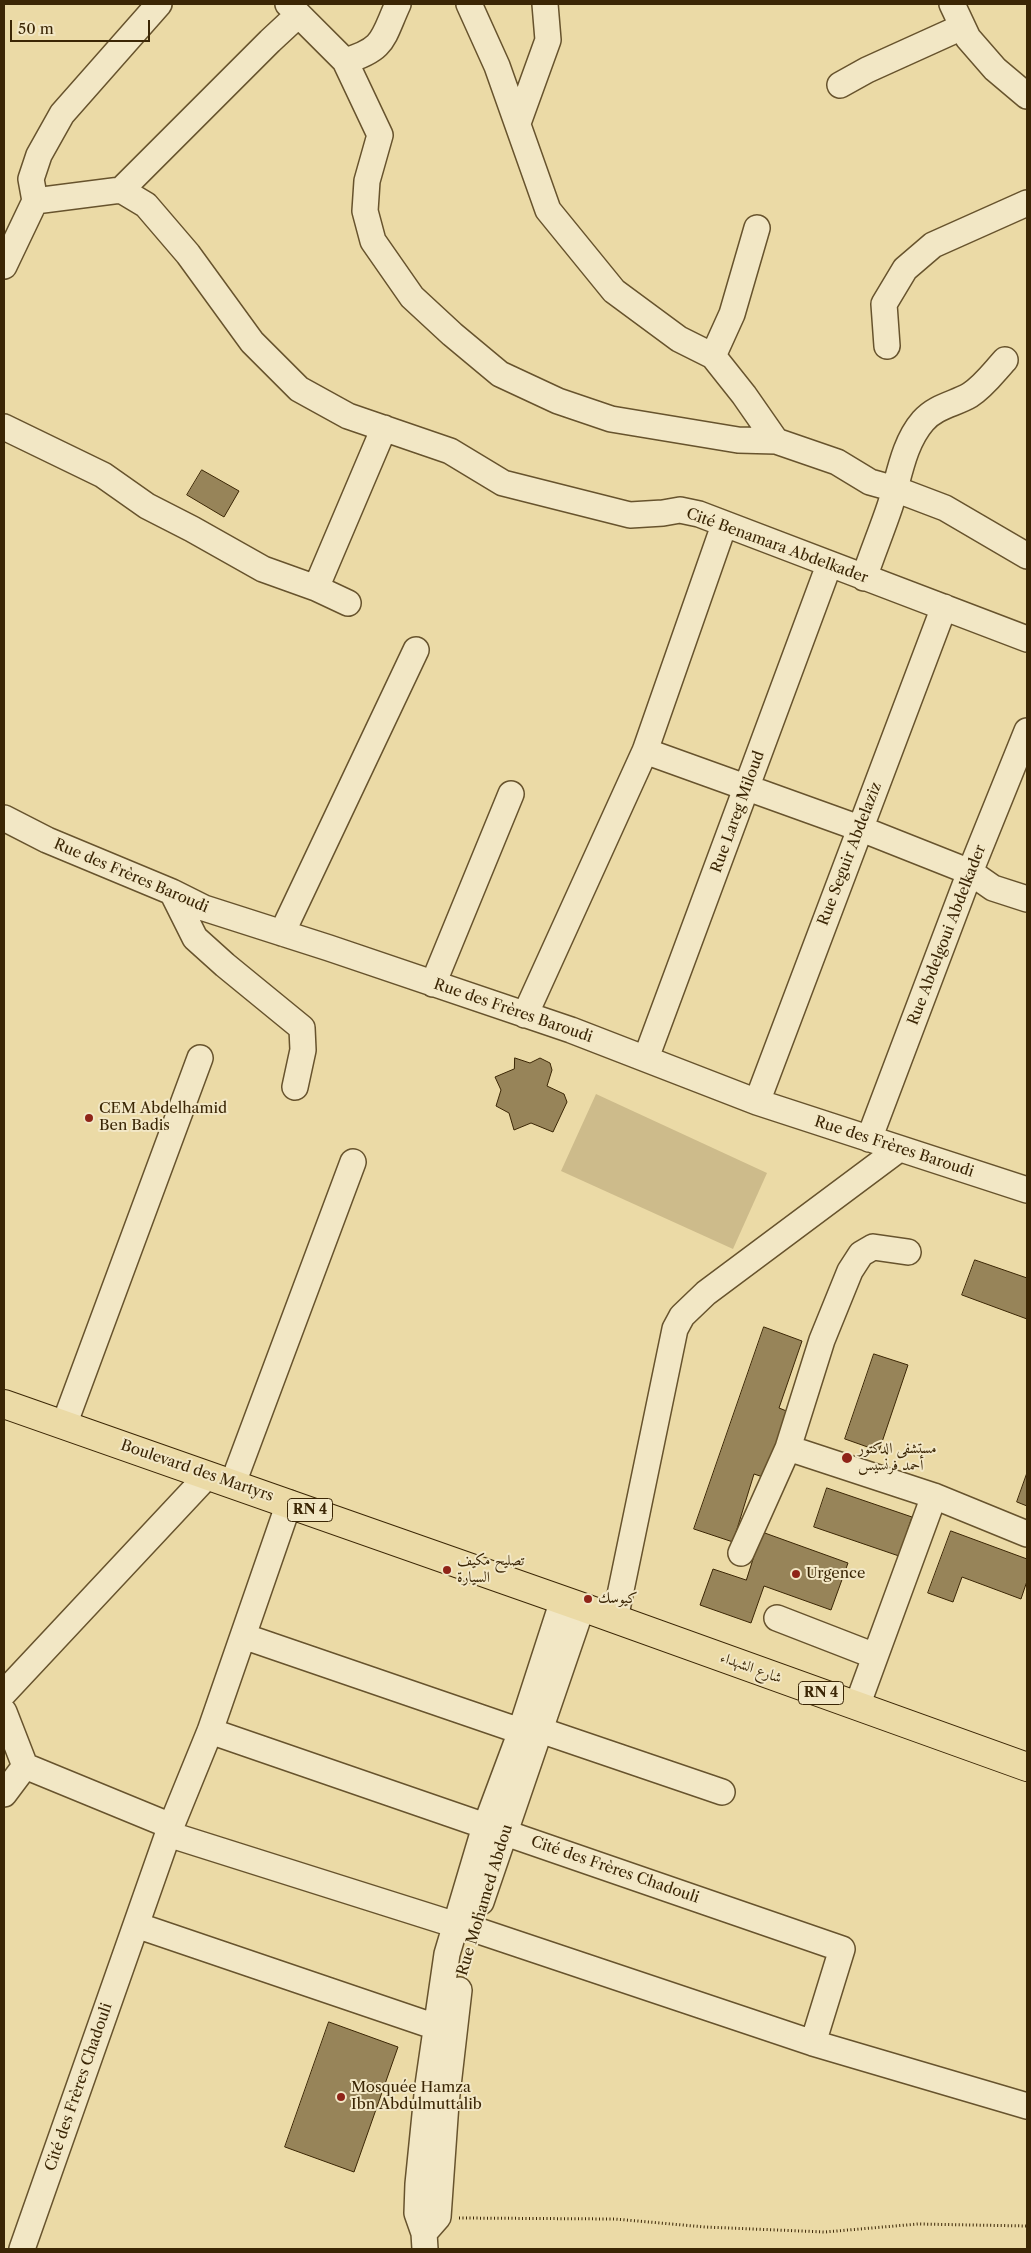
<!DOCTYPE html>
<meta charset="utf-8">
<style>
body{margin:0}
#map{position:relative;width:1031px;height:2253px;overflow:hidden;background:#ebdaa6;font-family:"Libre Caslon Text",serif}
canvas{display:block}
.frame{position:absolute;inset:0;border:5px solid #3b2605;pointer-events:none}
.scale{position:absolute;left:10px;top:20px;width:140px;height:22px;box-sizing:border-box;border:2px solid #3b2605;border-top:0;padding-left:6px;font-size:15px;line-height:18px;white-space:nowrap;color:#3b2605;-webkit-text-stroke:4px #f2e7c5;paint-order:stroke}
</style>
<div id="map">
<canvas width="1031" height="2253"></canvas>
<div class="frame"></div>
<div class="scale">50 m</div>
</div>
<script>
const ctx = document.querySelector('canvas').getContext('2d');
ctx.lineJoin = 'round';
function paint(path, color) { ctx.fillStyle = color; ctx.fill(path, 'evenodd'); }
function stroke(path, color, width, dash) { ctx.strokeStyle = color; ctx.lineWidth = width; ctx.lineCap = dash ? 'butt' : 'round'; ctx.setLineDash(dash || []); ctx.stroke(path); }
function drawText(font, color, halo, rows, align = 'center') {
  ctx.font = font + ' "Libre Caslon Text",Amiri,serif'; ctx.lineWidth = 4; ctx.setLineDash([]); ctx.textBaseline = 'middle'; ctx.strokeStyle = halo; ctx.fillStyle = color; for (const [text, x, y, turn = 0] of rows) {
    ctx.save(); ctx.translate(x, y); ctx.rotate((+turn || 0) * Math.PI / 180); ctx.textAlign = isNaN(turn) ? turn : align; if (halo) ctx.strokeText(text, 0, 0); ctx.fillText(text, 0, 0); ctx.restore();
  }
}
const green = new Path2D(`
 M596 1094 767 1173 733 1249 561 1171Z`);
const building = new Path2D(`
 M202 470 239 491 224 517 187 495Z
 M515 1058 530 1063 540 1058 550 1063 552 1070 547 1086 564 1094 567 1102 553 1132 531 1123 514 1130 509 1113 496 1106 501 1090 495 1077 514 1069Z
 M975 1260 1027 1278V1319L962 1295Z
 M764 1327 802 1341 779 1408 789 1412 766 1478 754 1474 733 1542 694 1529Z
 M874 1354 908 1365 879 1451 845 1439Z
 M1027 1473V1506L1017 1502Z
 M827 1488 912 1517 899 1556 814 1527Z
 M951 1531 1027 1559V1581L1021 1599 962 1577 953 1602 928 1593Z
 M762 1532 848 1563 831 1610 764 1586 751 1623 700 1605 713 1569 746 1580Z
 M329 2022 398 2047 354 2172 285 2147Z`);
const path = new Path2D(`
 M459 2218 615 2219 705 2227 825 2232 918 2224 1027 2226`);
const minor = new Path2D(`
 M288 4 345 61 380 135 367 181 365 211 373 241 412 297 452 334 500 374 558 401 611 419 738 440 776 441 837 462 870 482 895 489 945 508 1027 556
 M469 4 497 66 548 210 614 291 679 339 713 356 744 395 776 441
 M952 4 968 38 995 69 1027 96
 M345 61C385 49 382 39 398 4
 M840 85 867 70 962 27
 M518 123 548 40 545 4
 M121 190 270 41 298 15
 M35 201 121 190 146 205 188 254 252 342 299 389 348 416 450 451 503 483 630 515 663 513 680 510 699 514 1027 639
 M35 201 31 179 39 155 62 114 159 4
 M4 266 35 201
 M887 346 884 304 905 269 933 245 1027 203
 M713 356 732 314 757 228
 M4 427 103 475 147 506 192 529 263 569 316 588 348 603
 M864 578C872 554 882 530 890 506 899 478 903 444 923 421 936 406 955 404 970 395 984 386 994 372 1005 360
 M316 588 384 428
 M645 751 859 828 970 872 993 888 1027 899
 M4 818 47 840 172 892 204 908 329 948 571 1030 757 1102 1027 1190
 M172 892 195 938 225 965 302 1028 303 1050 295 1087
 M282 933 416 650
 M433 984 511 794
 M525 1015 645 751 724 525
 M646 1058 829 565
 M757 1102 944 607
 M869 1139 970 872 1027 731
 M64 1425 200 1058
 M788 1448 934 1496 1027 1534
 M233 1483 353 1162
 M741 1553 788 1448 822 1340 850 1271 861 1254 873 1247 908 1252
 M777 1618 875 1656
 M615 1619 675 1329 682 1316 706 1293 899 1149
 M243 1636 520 1731 540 1730 722 1792
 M4 1693 208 1475
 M857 1706 934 1496
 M4 1712 25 1766 4 1794
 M210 1731 842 1949 813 2043
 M25 1766 171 1826
 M168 1834 456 1925
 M481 1902 582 1607
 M136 1925 436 2027
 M473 1929 813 2043 1027 2106
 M424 2233 438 2217 446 2103 459 1990
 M22 2249 168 1834 210 1731 289 1503
 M425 2249 424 2233 417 2213 418 2184 428 2085 447 1954 483 1833 517 1742 563 1600`);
const major = new Path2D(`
 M4 1404 582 1607 1027 1767`);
const markers = [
 [89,1118,5,"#8f2418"],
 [847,1458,6,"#8f2418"],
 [447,1570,5,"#8f2418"],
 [796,1574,5,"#8f2418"],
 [588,1599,5,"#8f2418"],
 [341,2097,5,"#8f2418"]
];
const shields = [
 [310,1510,45],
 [821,1693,45]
];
const shieldNames = [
 ["RN 4",310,1510],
 ["RN 4",821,1693]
];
const streetNames = [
 ["Cité Benamara Abdelkader",777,546,20],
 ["Rue Lareg Miloud",738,812,-70],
 ["Rue Seguir Abdelaziz",850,854,-69],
 ["Rue des Frères Baroudi",131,876,23],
 ["Rue Abdelgoui Abdelkader",947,935,-69],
 ["Rue des Frères Baroudi",513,1011,19],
 ["Rue des Frères Baroudi",894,1147,18],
 ["Boulevard des Martyrs",197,1471,19],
 ["شارع الشهداء",751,1668,20],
 ["Cité des Frères Chadouli",615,1870,19],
 ["Rue Mohamed Abdou",485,1900,-73],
 ["Cité des Frères Chadouli",79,2087,-71]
];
const poiNames = [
 ["CEM Abdelhamid",99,1109],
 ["Ben Badis",99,1126],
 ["مستشفى الدكتور",858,1449],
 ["أحمد فرنسيس",858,1466],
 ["تصليح مكيف",457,1561],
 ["السيارة",457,1578],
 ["Urgence",806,1574],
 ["كيوسك",598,1599],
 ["Mosquée Hamza",351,2088],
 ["Ibn Abdulmuttalib",351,2105]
];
paint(green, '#cdbb8b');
paint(building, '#978459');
stroke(building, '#3b2605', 1);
stroke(minor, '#67532d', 28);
stroke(major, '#3b2605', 30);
stroke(path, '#3b2605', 3, [1, 2.5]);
stroke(minor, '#f2e7c5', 25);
stroke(major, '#ebdaa6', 28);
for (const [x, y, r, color] of markers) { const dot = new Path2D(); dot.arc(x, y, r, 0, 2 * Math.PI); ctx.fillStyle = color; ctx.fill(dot); stroke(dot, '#f2e7c5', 2); }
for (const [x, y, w] of shields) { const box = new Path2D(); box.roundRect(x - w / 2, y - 11.5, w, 23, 4); ctx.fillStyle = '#f2e7c5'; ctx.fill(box); stroke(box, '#3b2605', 1); }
drawText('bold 14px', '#3b2605', null, shieldNames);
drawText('15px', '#3b2605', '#f2e7c5', streetNames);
drawText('15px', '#3b2605', '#f2e7c5', poiNames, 'left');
</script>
